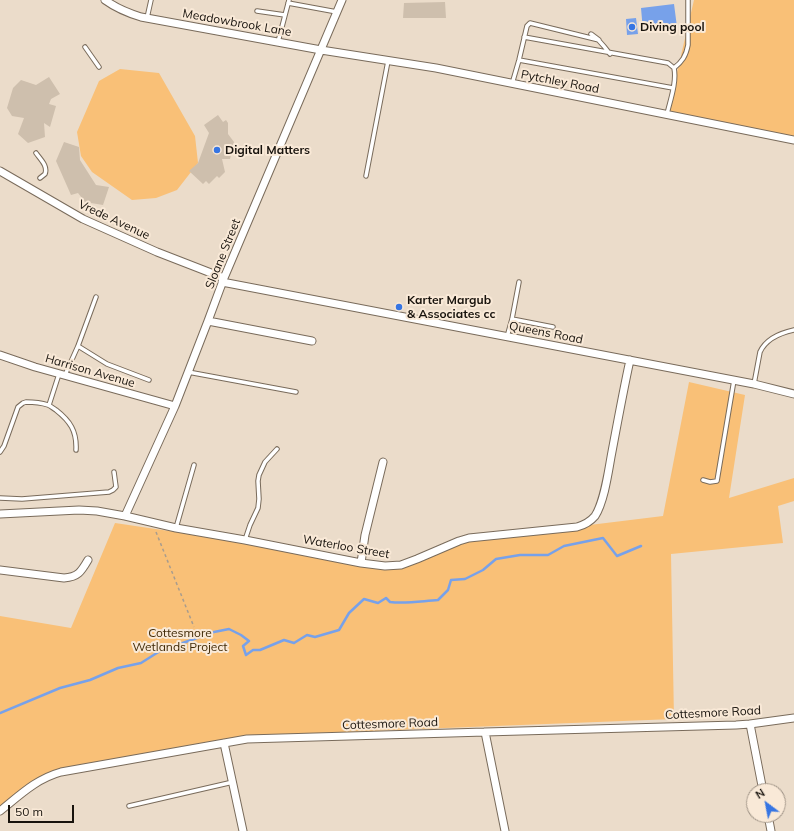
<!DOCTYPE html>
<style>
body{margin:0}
#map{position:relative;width:794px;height:831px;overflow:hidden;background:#ebdcca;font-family:Mulish,sans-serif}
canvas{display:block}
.north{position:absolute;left:746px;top:783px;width:40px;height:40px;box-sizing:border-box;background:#f9e9d7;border:1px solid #9f9386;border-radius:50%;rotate:328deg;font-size:11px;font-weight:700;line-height:16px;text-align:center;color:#18130d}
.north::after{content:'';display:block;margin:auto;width:14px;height:18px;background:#3675e3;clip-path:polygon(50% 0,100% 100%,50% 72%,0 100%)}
.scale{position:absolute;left:8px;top:805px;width:66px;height:18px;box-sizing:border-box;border:2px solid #18130d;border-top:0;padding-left:5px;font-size:12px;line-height:14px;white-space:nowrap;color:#18130d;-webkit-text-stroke:3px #f9e9d7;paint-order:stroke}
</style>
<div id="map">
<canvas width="794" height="831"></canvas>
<div class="north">N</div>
<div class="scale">50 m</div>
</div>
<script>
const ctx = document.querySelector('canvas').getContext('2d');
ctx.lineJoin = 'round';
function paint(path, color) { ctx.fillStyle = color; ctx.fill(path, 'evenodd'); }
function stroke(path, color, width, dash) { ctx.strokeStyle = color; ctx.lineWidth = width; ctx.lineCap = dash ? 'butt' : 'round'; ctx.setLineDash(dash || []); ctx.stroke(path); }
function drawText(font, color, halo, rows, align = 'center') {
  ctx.font = font + ' Mulish,sans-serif'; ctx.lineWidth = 4; ctx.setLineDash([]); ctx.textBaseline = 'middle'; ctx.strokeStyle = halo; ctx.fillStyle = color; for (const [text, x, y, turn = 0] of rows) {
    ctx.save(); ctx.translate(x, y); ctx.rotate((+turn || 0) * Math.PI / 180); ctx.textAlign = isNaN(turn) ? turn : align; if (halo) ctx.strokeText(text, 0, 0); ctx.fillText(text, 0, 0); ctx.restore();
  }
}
const green = new Path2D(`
 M694 0H794V136L667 115Z
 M120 69 159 73 195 136 198 163 177 190 156 198 132 200 92 172 81 156 77 132 99 81Z
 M689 382 745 395 729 498 794 478V501L778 506 783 543 671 554 674 719 241 736 54 774 0 812V616L71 628 115 523 399 565 459 541 663 516Z`);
const water = new Path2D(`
 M674 4 677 27 643 31 641 8Z
 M636 18 638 34 627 35 626 19Z`);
const stream = new Path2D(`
 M0 713 60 688 90 680 118 668 141 663 160 651 214 632 229 629 241 635 249 641 243 646 246 655 253 650H260L284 640 294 643 307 635 315 637 339 630 349 613 364 599 378 603 386 598 390 602C406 604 422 601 438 600L448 590 451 580 465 579 483 570 496 559 520 555H548L564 546 603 538 617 556 641 546`);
const building = new Path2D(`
 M445 2 446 18H403L404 3Z
 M49 77 60 94 51 99 49 104 56 106 50 127 44 123 45 137 28 143 18 134 24 118 12 116 7 108 13 88 21 80 36 85Z
 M218 115 223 122 226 120 228 123V134L234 142 230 159H222L225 172 219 178 217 176 209 184 206 181 203 184 189 171 198 163 209 133 204 125Z
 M64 142 79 147 80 160 96 185 109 187 103 205 85 202 78 193 71 195 56 161Z`);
const path = new Path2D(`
 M156 532 194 627`);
const lane = new Path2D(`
 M288 3 337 12
 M257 11 285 15
 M147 18 151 0
 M524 37 668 63 674 68C677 82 670 101 667 114
 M278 42 289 0
 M85 47 99 67
 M519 60 673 88
 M674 68C682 62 686 56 688 45V0
 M512 84 519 60 527 26 530 23 599 40 591 34C599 39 604 46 610 54
 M36 153C41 160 48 166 45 174L40 178
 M366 176 388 61
 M512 319 553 327
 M507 337 512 319 519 282
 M78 346 107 364 149 380
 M188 372 296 392
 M65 375 78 346 96 297
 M754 384 760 352C766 339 780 333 794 330
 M49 405 59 374
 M0 452 4 446 18 407 23 403 26 402C33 402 42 403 48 405 51 406 54 409 56 410 70 421 77 431 76 450
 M703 480 710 482 717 481 734 380
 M0 498 22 499 109 492 113 490 116 487 114 472
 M176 528 194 465
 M245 540 250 525 258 508 259 499 258 481 259 475 265 462 277 449
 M129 806 233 782`);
const street = new Path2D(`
 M105 0C116 8 128 13 141 17L321 50 436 68 794 140
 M0 171 83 219 157 252 224 278
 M222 282 754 384 794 394
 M208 321 312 341
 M0 355 35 367 175 406
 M0 514 79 510 97 511 125 516 176 528 245 540 361 563 385 566 401 565 417 559 459 541 469 538 577 527C584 525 590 522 595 516 604 502 608 474 611 457 617 425 623 392 630 360
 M125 516 175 406 208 321 224 278 342 0
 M361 563 365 535 383 462
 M0 570 64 578C78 577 81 572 88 560
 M750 724 763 791
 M485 732 505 831
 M224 743 243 831
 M0 811C20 795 36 779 61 772L247 739 485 732 736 725 750 724 794 718
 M768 815 771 831`);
const markers = [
 [632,27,4,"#3675e3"],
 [217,150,4,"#3675e3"],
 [399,307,4,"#3675e3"]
];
const streetNames = [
 ["Meadowbrook Lane",237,23,10],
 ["Pytchley Road",560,82,11],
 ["Vrede Avenue",114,220,25],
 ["Sloane Street",223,254,-68],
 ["Queens Road",546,333,11],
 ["Harrison Avenue",90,371,16],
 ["Waterloo Street",346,547,10],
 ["Cottesmore Road",713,713,-3],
 ["Cottesmore Road",390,724,-2]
];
const poiNames = [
 ["Diving pool",640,27],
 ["Digital Matters",225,150],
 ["Karter Margub",407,300],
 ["& Associates cc",407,314]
];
const parkNames = [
 ["Cottesmore",180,633],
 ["Wetlands Project",180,647]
];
paint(green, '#f9c077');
paint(water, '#77a1ea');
stroke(stream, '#77a1ea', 2.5);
paint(building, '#cebfad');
stroke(lane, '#796b5b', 5.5);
stroke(street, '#796b5b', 9);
stroke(path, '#a89c8e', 1.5, [3, 3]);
stroke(lane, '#fff', 3.5);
stroke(street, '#fff', 7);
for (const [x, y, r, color] of markers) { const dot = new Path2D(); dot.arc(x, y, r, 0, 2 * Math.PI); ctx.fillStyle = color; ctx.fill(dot); stroke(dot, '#f9e9d7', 1.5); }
drawText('12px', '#18130d', '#f9e9d7', streetNames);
drawText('bold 12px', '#18130d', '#f9e9d7', poiNames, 'left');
drawText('12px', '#412a07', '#f9e9d7', parkNames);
</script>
